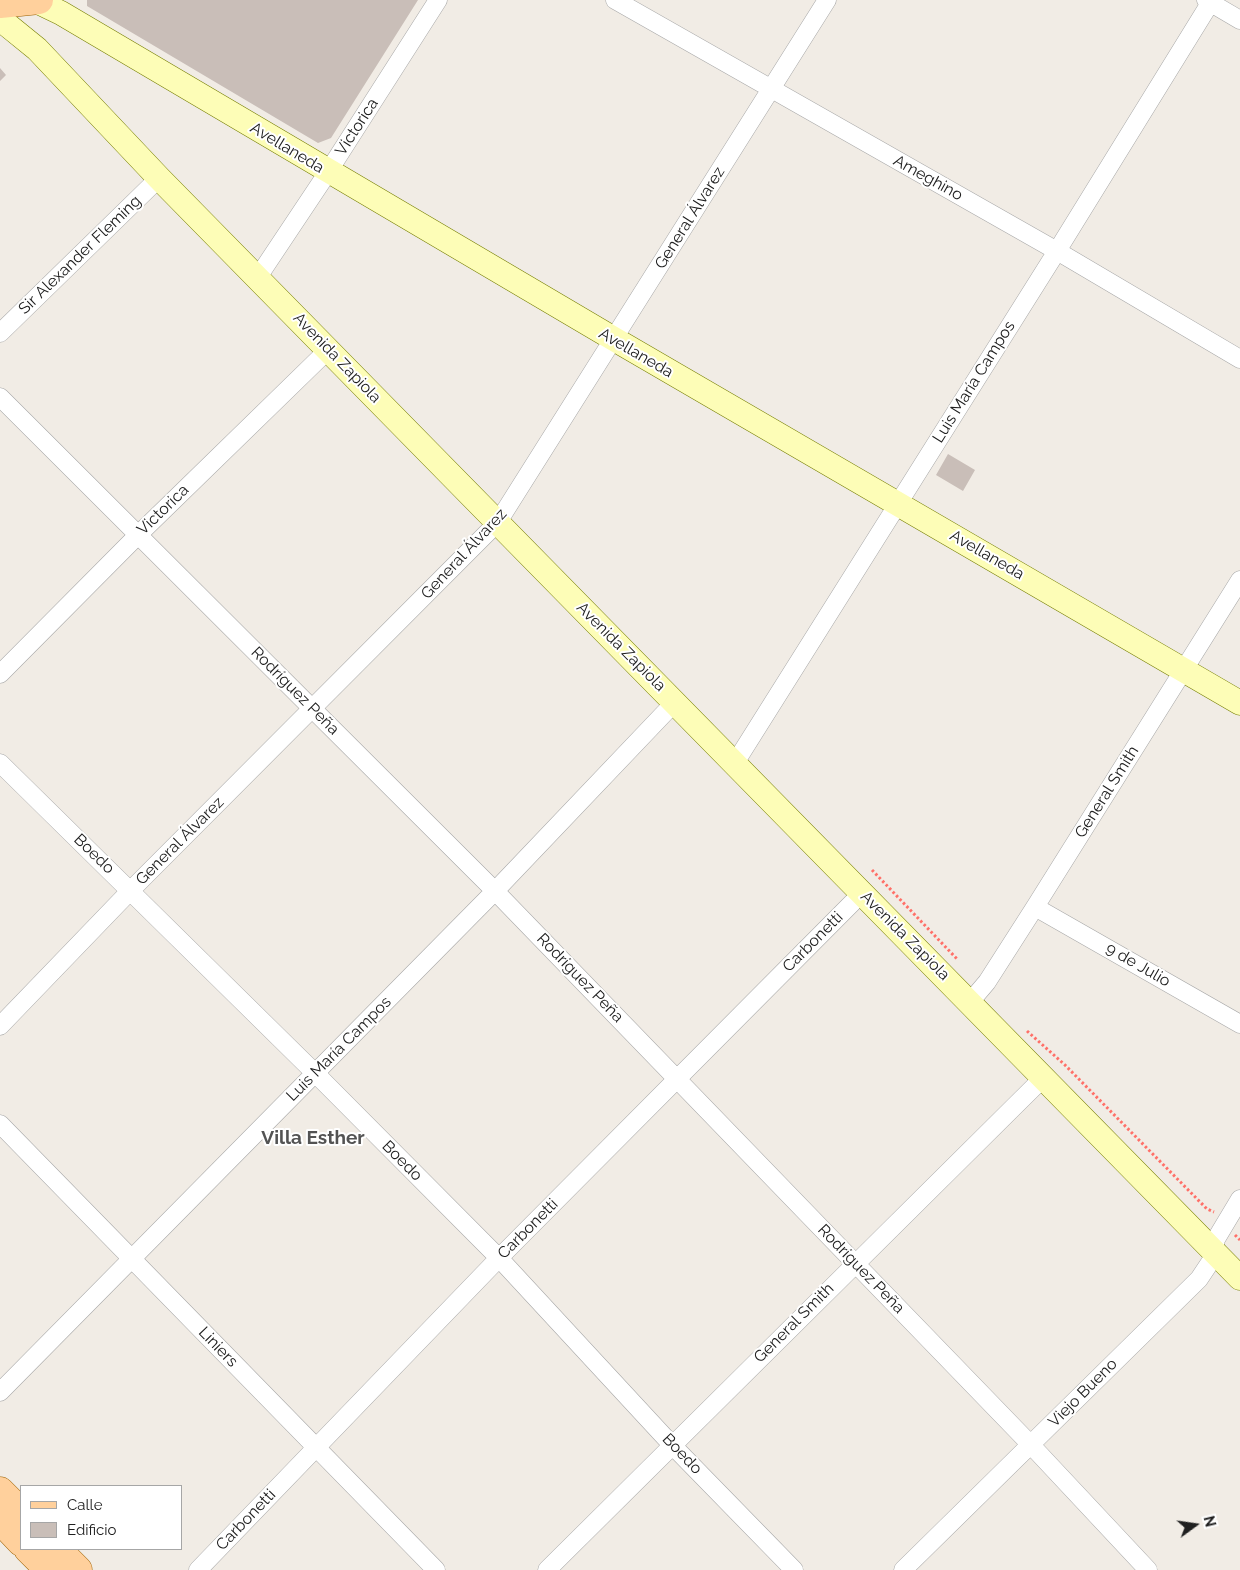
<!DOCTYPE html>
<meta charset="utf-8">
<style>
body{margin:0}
#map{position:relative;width:1240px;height:1570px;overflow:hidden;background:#f1ece5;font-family:Raleway,sans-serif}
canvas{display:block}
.legend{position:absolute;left:20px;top:1485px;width:162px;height:65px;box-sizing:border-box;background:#fff;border:1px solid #a6a6a6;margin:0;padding:6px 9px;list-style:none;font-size:15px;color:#202020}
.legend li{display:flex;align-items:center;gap:10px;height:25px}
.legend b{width:25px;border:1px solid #a6a6a6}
.north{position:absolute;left:1170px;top:1500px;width:50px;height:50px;-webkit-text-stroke:4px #fff;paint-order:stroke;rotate:76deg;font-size:14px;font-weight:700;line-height:20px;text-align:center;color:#202020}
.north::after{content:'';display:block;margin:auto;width:18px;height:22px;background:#202020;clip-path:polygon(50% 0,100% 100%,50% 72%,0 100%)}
</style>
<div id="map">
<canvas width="1240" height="1570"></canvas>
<ul class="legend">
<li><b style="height:6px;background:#ffd09c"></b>Calle</li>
<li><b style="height:14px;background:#c9beb8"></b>Edificio</li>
</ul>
<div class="north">N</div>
</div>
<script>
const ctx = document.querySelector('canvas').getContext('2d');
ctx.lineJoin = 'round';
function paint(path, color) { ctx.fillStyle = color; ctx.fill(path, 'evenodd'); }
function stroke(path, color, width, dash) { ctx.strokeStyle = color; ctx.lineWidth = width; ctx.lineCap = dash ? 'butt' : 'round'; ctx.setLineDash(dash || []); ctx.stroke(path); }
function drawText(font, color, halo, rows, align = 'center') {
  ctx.font = font + ' Raleway,sans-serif'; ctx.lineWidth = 4; ctx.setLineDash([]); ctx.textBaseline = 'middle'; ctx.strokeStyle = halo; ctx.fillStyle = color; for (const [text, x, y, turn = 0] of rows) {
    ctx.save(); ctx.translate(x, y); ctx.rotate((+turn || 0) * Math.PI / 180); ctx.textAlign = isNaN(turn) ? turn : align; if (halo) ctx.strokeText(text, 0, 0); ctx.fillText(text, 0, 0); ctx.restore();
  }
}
const building = new Path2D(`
 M87 0H418L331 138 318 143 87 6Z
 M0 68 6 75 0 81Z
 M948 454 975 470 963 491 936 475Z`);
const path = new Path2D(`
 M872 870 958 960
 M1027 1031 1065 1065 1207 1209 1214 1212
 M1235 1235 1240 1240`);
const street = new Path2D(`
 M615 0 1057 251 1240 359
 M1206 0 1240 20
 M258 277 328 172 438 0
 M0 333 159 178
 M0 397 495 891 1031 1445 1148 1570
 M0 674 138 535 329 349
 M0 763 315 1073 499 1258 672 1445 794 1570
 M735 763 1057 251 1212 0
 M1035 907 1240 1024
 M970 1002 987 982 1035 907 1240 580
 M0 1026 131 890 498 522 827 0
 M0 1124 436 1570
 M0 1392 495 891 675 702
 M198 1570 499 1258 862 893
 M547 1570 1043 1078
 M903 1570 1199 1279 1211 1261 1216 1239 1240 1199`);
const secondary = new Path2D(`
 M34 0 61 13 614 339 1240 703
 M0 19 37 49 159 178 1240 1278`);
const primary = new Path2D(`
 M0 4 39 0
 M0 1491 21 1512
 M0 1520 21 1542
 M28 1549 49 1570
 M57 1549 78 1570`);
const streetNames = [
 ["Victorica",357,127,-57],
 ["Avellaneda",287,148,31],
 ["Ameghino",928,178,29],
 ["General Álvarez",690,218,-58],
 ["Sir Alexander Fleming",80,255,-44],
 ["Avellaneda",636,353,30],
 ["Avenida Zapiola",337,358,46],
 ["Luis María Campos",974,382,-58],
 ["Victorica",163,510,-44],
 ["General Álvarez",464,554,-47],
 ["Avellaneda",987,555,30],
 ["Avenida Zapiola",621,647,45],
 ["Rodríguez Peña",295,691,45],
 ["General Smith",1107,792,-58],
 ["General Álvarez",180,841,-45],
 ["Boedo",94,854,44],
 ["Avenida Zapiola",905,936,45],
 ["Carbonetti",813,942,-45],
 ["9 de Julio",1138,965,30],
 ["Rodríguez Peña",580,978,46],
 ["Luis María Campos",339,1049,-45],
 ["Boedo",402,1161,45],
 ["Carbonetti",528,1229,-45],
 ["Rodríguez Peña",861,1269,46],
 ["General Smith",794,1323,-45],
 ["Liniers",218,1347,46],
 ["Viejo Bueno",1083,1393,-45],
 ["Boedo",682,1454,46],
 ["Carbonetti",246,1520,-46]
];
const quarterNames = [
 ["Villa Esther",313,1138]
];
paint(building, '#c9beb8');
stroke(street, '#a7a7a7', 19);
stroke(secondary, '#757d00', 25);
stroke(primary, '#9b6000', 29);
stroke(path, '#ff7068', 3, [2.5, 2.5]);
stroke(street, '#fff', 18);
stroke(secondary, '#fdfdb7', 24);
stroke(primary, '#ffd09c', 28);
drawText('16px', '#202020', '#fff', streetNames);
drawText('bold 19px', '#535353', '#fff', quarterNames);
</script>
